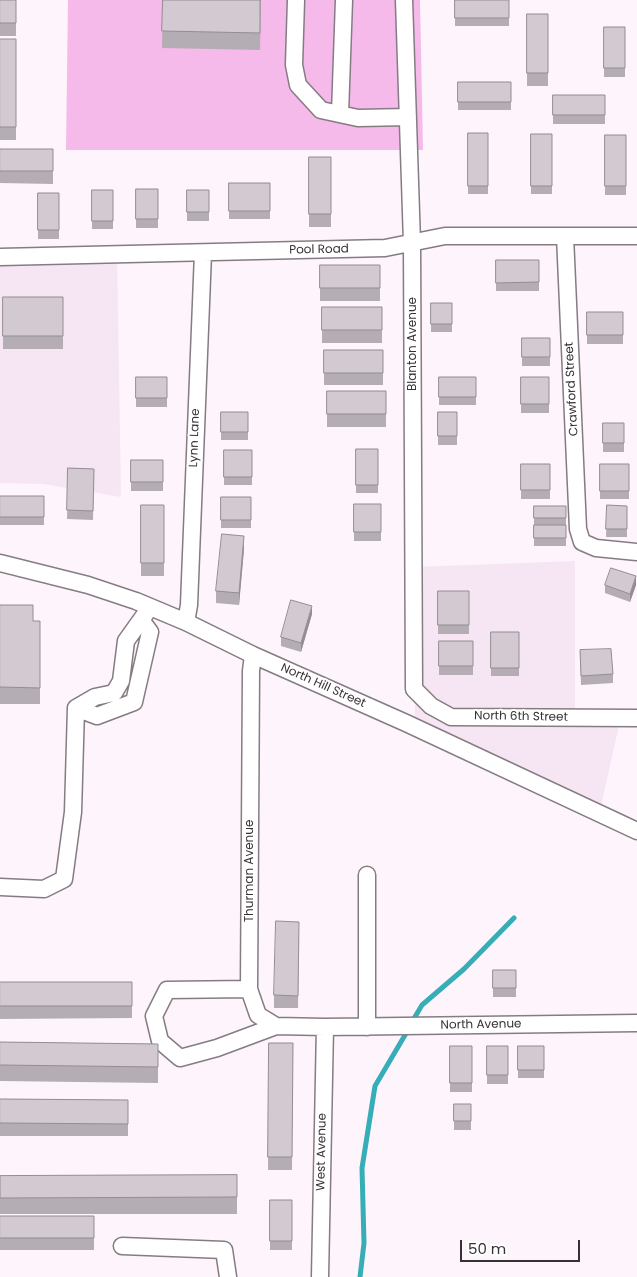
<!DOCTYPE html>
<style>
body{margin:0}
#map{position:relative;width:637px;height:1277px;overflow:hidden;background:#fef4fc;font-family:Poppins,sans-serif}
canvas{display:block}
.scale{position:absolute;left:460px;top:1240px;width:120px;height:22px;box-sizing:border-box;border:2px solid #353134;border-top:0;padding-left:6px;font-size:15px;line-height:18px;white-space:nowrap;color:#353134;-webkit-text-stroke:4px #fff;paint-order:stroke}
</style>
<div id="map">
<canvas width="637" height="1277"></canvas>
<div class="scale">50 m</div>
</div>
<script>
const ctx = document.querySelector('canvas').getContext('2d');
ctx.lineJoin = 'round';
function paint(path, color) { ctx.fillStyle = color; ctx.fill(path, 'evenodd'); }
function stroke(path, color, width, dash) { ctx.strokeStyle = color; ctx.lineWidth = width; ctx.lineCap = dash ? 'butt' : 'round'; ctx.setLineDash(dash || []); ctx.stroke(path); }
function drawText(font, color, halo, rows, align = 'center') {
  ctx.font = font + ' Poppins,sans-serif'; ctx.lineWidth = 4; ctx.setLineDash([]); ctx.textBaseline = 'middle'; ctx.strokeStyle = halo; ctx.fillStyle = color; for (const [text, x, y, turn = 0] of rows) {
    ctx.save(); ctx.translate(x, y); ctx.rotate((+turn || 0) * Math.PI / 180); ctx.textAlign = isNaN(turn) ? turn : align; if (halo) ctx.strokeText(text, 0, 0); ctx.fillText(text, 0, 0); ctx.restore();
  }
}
const built = new Path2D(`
 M117 252 121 497 43 484 0 483V253Z
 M575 561V716L621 717 600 810 415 719 414 567Z`);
const green = new Path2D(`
 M68 0H420L423 150H66Z`);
const stream = new Path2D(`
 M412 1022 422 1005 464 969 514 918
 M360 1277 364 1243 362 1168 375 1086 408 1030`);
const minor = new Path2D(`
 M296 0 294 65 298 85 321 110 358 118 408 117
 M404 0 412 243 414 689 431 706 451 717 637 718
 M340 114 344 0
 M565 236 578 529 582 542 596 548 637 552
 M0 257 385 248 445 236H637
 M0 563 88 585 136 601 186 622 253 655 406 723 637 831
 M186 622 189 605 203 253
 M253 655 251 671 249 989 258 1015 276 1026 325 1027 637 1023
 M76 708 97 716 134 702 150 632 141 620
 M76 708 95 697 114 693 121 681 126 641 146 613
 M0 887 44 889 64 879 73 812 76 708
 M249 989 167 990 154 1016 160 1041 180 1058 217 1048 276 1026
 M367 1027V875
 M122 1246 224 1250 228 1277
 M320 1277 325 1027`);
const wall = new Path2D(`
 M0 0H16V36H0Z
 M163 0H261L260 50 162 48Z
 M455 0H509V26H455Z
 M527 14H548V86H527Z
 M604 27H625V77H604Z
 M0 39H16V140H0Z
 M458 82H511V110H458Z
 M553 95H605V124H553Z
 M468 133H488V194H468Z
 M531 134H552V194H531Z
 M605 135H626V195H605Z
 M0 149H53V184L0 183Z
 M309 157H331V227H309Z
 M229 183H270V219H229Z
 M136 189H158V228H136Z
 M92 190H113V229H92Z
 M187 190H209V221H187Z
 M38 193H59V239H38Z
 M496 260H539V291H496Z
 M320 265H380V301H320Z
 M3 297H63V349H3Z
 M431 303H452V332H431Z
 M322 307H382V343H322Z
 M587 312H623V344H587Z
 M522 338H550V366H522Z
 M324 350H383V385H324Z
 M136 377H167V407H136Z
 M439 377H476V405H439Z
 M521 377H549V413H521Z
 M327 391H386V427H327Z
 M221 412H248V440H221Z
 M438 412H457V445H438Z
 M603 423H624V452H603Z
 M356 449H378V493H356Z
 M224 450H252V485H224Z
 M131 460H163V491H131Z
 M521 464H550V499H521Z
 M600 464H629V499H600Z
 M68 468 94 469 93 520 67 519Z
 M0 496H44V525H0Z
 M221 497H251V528H221Z
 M354 504H381V541H354Z
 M141 505H164V576H141Z
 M607 505 627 506V537H606Z
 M534 506H566V546H534Z
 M244 549 239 605 216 603V591Z
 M605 585H636L630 602 605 593Z
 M438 591H469V634H438Z
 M0 605 33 621H40V704H0Z
 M312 614 301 652 281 646V637Z
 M491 632H519V676H491Z
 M439 641H473V675H439Z
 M580 650 613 674V683L581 685Z
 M299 935 298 1008H274V995Z
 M493 970H516V997H493Z
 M0 982H132V1018L0 1019Z
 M0 1042 158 1044V1083L0 1081Z
 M269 1043H293L292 1170H268Z
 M450 1046H472V1092H450Z
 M487 1046H508V1084H487Z
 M518 1046H544V1078H518Z
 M0 1099 128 1100V1136H0Z
 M454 1104H471V1130H454Z
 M237 1175V1214H0V1176Z
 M270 1200H292V1250H270Z
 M0 1216H94V1250H0Z`);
const shadedWall = new Path2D(`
 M244 536V549L239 605V593Z
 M636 576V585L630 602V594Z
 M312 606V614L301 652V643Z`);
const building = new Path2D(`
 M0 0H16V23H0Z
 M163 0H260V33L162 31Z
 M455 0H509V18H455Z
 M527 14H548V73H527Z
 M604 27H625V68H604Z
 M0 39H16V127H0Z
 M458 82H511V102H458Z
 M553 95H605V115H553Z
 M468 133H488V186H468Z
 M531 134H552V186H531Z
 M605 135H626V186H605Z
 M0 149H53V171H0Z
 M309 157H331V214H309Z
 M229 183H270V211H229Z
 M136 189H158V219H136Z
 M92 190H113V221H92Z
 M187 190H209V212H187Z
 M38 193H59V230H38Z
 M496 260H539V282L496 283Z
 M320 265H380V288H320Z
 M3 297H63V336H3Z
 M431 303H452V324H431Z
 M322 307H382V330H322Z
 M587 312H623V335H587Z
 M522 338H550V357H522Z
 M324 350H383V373H324Z
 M136 377H167V398H136Z
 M439 377H476V397H439Z
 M521 377H549V404H521Z
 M327 391H386V414H327Z
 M221 412H248V432H221Z
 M438 412H457V436H438Z
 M603 423H624V443H603Z
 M356 449H378V485H356Z
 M224 450H252V477H224Z
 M131 460H163V482H131Z
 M521 464H550V490H521Z
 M600 464H629V491H600Z
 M68 468 94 469 93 511 67 510Z
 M0 496H44V517H0Z
 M221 497H251V520H221Z
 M354 504H381V532H354Z
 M141 505H164V563H141Z
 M607 505 627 506V529H606Z
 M534 506H566V518H534Z
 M534 525H566V538H534Z
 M222 534 244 536 239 593 216 591Z
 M611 568 636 576 630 594 605 585Z
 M438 591H469V625H438Z
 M291 600 312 606 301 643 281 637Z
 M0 605H33V621H40V688L0 687Z
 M491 632H519V668H491Z
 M439 641H473V666H439Z
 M611 649 613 674 581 676 580 650Z
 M276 921 299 922 298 996 274 995Z
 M493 970H516V988H493Z
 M0 982H132V1006H0Z
 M0 1042 158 1044V1067L0 1065Z
 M269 1043H293L292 1157H268Z
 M450 1046H472V1083H450Z
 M487 1046H508V1075H487Z
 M518 1046H544V1070H518Z
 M0 1099 128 1100V1124L0 1123Z
 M454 1104H471V1121H454Z
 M237 1175V1197L0 1198V1176Z
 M270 1200H292V1241H270Z
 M0 1216H94V1238H0Z`);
const streetNames = [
 ["Pool Road",319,250,-1],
 ["Blanton Avenue",413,344,-90],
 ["Crawford Street",572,389,-93],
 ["Lynn Lane",195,438,-88],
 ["North Hill Street",323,686,24],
 ["North 6th Street",521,717,1],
 ["Thurman Avenue",250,871,-90],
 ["North Avenue",481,1025,-1],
 ["West Avenue",322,1152,-89]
];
paint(built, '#f6e6f3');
paint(green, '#f5b9ea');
stroke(stream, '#37aeb7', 5);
stroke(minor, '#857c83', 19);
stroke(minor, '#fff', 16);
paint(wall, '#b5adb4');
paint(shadedWall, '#948d92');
paint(building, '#d3c9d1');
stroke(building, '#948d92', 1);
drawText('12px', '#353134', '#fff', streetNames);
</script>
